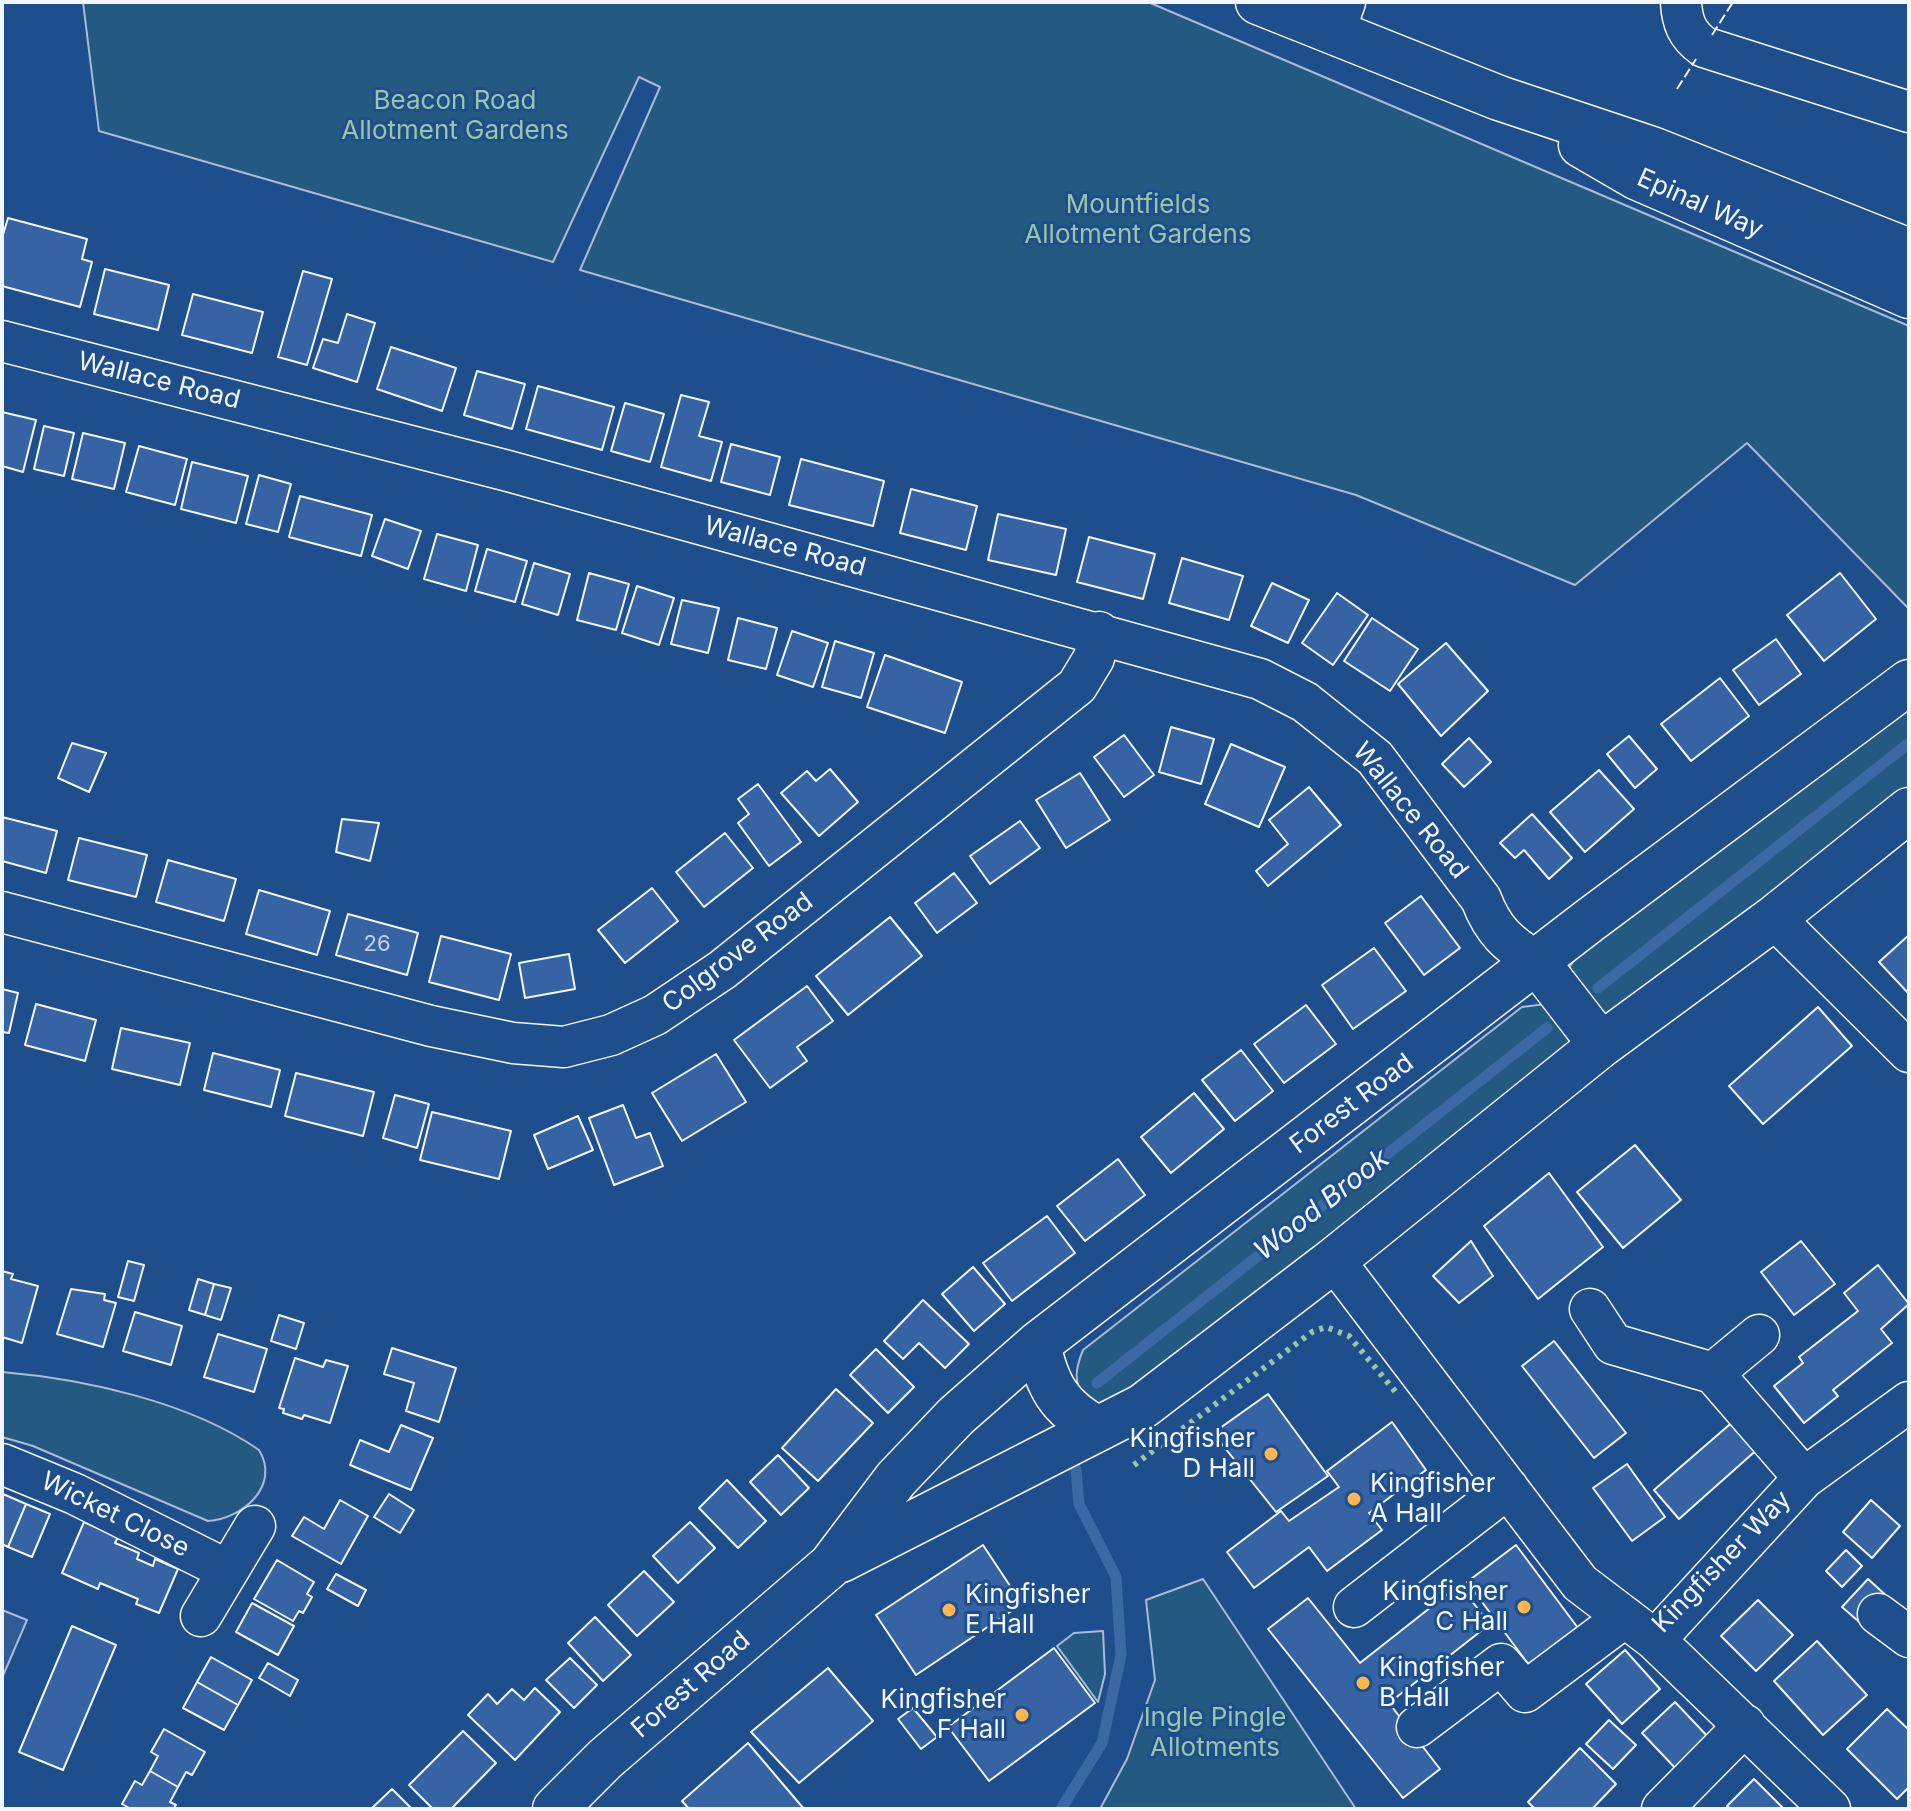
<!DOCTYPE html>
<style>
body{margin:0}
#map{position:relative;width:1911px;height:1811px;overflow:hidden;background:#1f4e8c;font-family:Inter,sans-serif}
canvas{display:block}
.frame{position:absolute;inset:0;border:4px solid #f2f6ff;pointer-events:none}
</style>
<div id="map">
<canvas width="1911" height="1811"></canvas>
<div class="frame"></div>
</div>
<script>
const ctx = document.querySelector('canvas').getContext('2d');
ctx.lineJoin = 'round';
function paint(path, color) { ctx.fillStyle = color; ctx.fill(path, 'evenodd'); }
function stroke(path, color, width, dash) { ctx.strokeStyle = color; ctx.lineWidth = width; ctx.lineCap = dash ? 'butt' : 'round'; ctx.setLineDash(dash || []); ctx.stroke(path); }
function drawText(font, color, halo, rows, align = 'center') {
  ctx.font = font + ' Inter,sans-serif'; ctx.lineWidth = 6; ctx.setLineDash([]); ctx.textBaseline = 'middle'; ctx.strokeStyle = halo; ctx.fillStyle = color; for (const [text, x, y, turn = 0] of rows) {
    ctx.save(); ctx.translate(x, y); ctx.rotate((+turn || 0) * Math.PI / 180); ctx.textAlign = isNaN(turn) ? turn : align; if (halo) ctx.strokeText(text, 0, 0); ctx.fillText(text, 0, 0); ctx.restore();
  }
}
const green = new Path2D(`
 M83 2H1148L1909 326V609L1747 443 1575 585 1356 495 580 270 660 87 639 77 553 262 99 131Z
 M1909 696V793L1615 1023 1572 990 1569 968 1577 956Z
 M1546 1004 1569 1034 1570 1045 1151 1387 1091 1406C1074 1386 1073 1374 1083 1350L1522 1007Z
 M2 1372C85 1379 190 1402 259 1450 281 1486 242 1519 208 1521L33 1446 2 1437Z
 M1203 1579 1356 1809H1100L1127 1759 1155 1680 1146 1600Z
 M1103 1631 1105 1674 1098 1702 1057 1646 1074 1633Z`);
const parking = new Path2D(`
 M2 1610 27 1620 2 1678Z`);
const stream = new Path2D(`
 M1598 988 1909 743
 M1097 1383 1547 1028
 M1061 1809 1102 1743 1121 1655 1116 1577 1079 1504 1076 1469`);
const building = new Path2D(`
 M8 218 87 239 82 259 92 262 80 307 2 286V238Z
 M105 269 169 285 158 330 94 314Z
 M303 271 332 279 307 365 278 357Z
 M193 294 263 312 252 353 182 335Z
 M347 314 375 323 357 382 313 368 323 339 338 343Z
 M391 347 456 368 442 411 377 389Z
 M477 371 525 384 512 429 464 415Z
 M538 386 614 407 602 450 526 429Z
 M681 395 709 402 699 436 722 442 711 481 661 467Z
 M625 403 664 414 650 462 611 451Z
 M2 412 36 420 23 472 2 466Z
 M44 426 74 433 64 476 34 469Z
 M83 433 125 443 114 489 72 479Z
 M731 444 780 457 770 495 721 482Z
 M139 446 187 459 175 505 126 492Z
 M801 459 884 481 873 526 789 505Z
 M192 462 248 476 236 523 181 509Z
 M259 475 291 484 278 532 246 524Z
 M911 489 977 506 966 550 900 533Z
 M300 496 372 515 361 556 289 537Z
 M998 514 1066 529 1056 575 988 560Z
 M385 519 421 531 408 569 372 556Z
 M437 534 478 545 466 591 424 579Z
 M1089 537 1155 554 1143 599 1077 582Z
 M487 549 527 561 515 602 475 591Z
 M1182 558 1243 576 1229 620 1169 603Z
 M534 563 570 574 558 615 522 604Z
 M589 573 629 584 616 630 577 620Z
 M1840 573 1876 619 1824 661 1787 615Z
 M1272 583 1309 600 1288 643 1251 626Z
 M637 586 674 598 659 645 622 633Z
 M1337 593 1368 615 1333 665 1302 643Z
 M682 600 719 608 708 653 671 644Z
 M738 618 777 628 766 669 728 660Z
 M1372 618 1418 649 1390 691 1344 661Z
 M792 631 828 643 813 687 777 675Z
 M1776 639 1801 674 1759 705 1733 670Z
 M835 641 874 653 861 698 822 687Z
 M1446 643 1488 691 1441 736 1398 684Z
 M885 655 962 682 945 733 867 707Z
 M1720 678 1749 716 1691 761 1661 724Z
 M1171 727 1214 739 1201 784 1159 772Z
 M1124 735 1154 775 1124 797 1094 757Z
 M1629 736 1657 769 1635 788 1607 754Z
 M1469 738 1491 762 1464 787 1442 764Z
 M72 743 106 753 89 792 58 778Z
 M1231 744 1285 767 1259 827 1205 804Z
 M830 769 858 802 819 836 781 793 807 771 816 781Z
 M1599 770 1634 809 1585 852 1550 812Z
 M1080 773 1110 820 1066 848 1036 800Z
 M758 784 801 842 769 866 738 823 749 814 738 799Z
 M1309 787 1341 825 1268 886 1256 871 1288 844 1269 820Z
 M1532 814 1572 858 1549 879 1524 850 1515 858 1500 843Z
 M2 817 57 831 46 873 2 861Z
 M342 819 379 823 370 861 336 852Z
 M1020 821 1040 848 990 884 970 856Z
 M725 833 753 868 704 907 676 872Z
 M79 838 147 855 136 897 68 880Z
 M168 860 236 879 224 921 156 902Z
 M954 873 977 903 937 933 915 903Z
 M652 888 678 921 625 963 598 930Z
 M259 890 330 911 317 955 246 934Z
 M1421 896 1460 948 1424 975 1385 923Z
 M348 914 418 933 407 975 336 955Z
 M890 917 922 956 848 1015 816 976Z
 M1909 935V994L1879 962Z
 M441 936 511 954 499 1000 429 982Z
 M1374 948 1406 991 1353 1029 1322 985Z
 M569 954 575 989 525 998 519 963Z
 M807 986 833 1021 797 1047 807 1061 770 1088 734 1040Z
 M2 989 18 993 9 1033 2 1032Z
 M36 1004 96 1020 85 1061 25 1045Z
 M1306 1005 1336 1044 1284 1083 1254 1044Z
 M1818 1007 1852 1046 1763 1124 1729 1086Z
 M121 1028 190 1043 180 1085 112 1069Z
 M1241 1050 1273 1091 1235 1121 1202 1080Z
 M213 1053 280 1070 271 1107 204 1090Z
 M716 1054 746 1102 682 1141 652 1093Z
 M296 1073 374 1092 363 1136 285 1116Z
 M1194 1093 1224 1129 1171 1173 1141 1137Z
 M395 1095 429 1104 417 1148 383 1138Z
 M623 1105 636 1138 650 1133 663 1166 614 1185 589 1118Z
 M432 1112 511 1131 499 1179 420 1160Z
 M578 1116 593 1150 548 1169 534 1135Z
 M1635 1145 1681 1200 1623 1248 1577 1192Z
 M1118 1159 1145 1195 1085 1241 1057 1206Z
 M1549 1173 1603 1247 1538 1299 1484 1226Z
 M1047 1216 1075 1253 1012 1301 983 1263Z
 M1471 1241 1493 1276 1459 1303 1433 1276Z
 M1801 1241 1835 1284 1794 1315 1761 1272Z
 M128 1261 144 1265 134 1301 118 1297Z
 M1878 1265 1909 1304 1881 1329 1892 1343 1833 1390 1838 1396 1804 1423 1774 1386 1803 1363 1799 1357 1858 1311 1844 1293Z
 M973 1267 1005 1304 974 1331 942 1294Z
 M2 1271 13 1274 11 1279 38 1286 22 1343 2 1337Z
 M198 1279 214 1284 205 1315 189 1310Z
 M214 1284 231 1288 221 1320 205 1315Z
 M71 1289 105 1294 104 1300 116 1303 103 1347 57 1334Z
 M923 1300 969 1344 945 1368 919 1343 903 1359 884 1341Z
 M135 1312 182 1326 171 1365 123 1351Z
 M279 1315 304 1323 296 1349 271 1341Z
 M218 1334 267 1349 254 1392 204 1377Z
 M1554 1341 1626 1433 1594 1458 1522 1366Z
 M392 1348 456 1368 439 1422 406 1411 414 1383 384 1374Z
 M876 1349 914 1387 888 1413 850 1375Z
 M295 1358 323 1367 326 1360 348 1366 330 1423 304 1415 302 1419 283 1413 284 1409 279 1408Z
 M836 1389 873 1423 818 1481 782 1448Z
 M1268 1394 1328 1476 1276 1512 1213 1433Z
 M1736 1419 1760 1447 1679 1519 1654 1490Z
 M1392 1422 1426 1470 1369 1513 1382 1530 1327 1571 1309 1547 1254 1588 1227 1552 1281 1511 1289 1521 1339 1487 1327 1471Z
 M401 1425 433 1438 411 1490 350 1465 360 1440 389 1452Z
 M778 1455 809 1488 781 1515 750 1482Z
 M1627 1464 1665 1517 1632 1541 1593 1488Z
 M727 1480 766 1521 738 1548 699 1508Z
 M3 1494 26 1504 8 1547 2 1544Z
 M389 1494 414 1510 400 1533 374 1517Z
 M340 1500 368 1516 341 1564 292 1536 304 1517 324 1529Z
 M1871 1500 1900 1526 1872 1558 1843 1532Z
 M26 1504 50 1514 32 1557 8 1547Z
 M84 1522 118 1537 115 1543 139 1553 137 1559 153 1566 155 1559 178 1569 159 1613 136 1604 138 1599 100 1583 98 1589 62 1573Z
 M690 1522 715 1548 678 1583 653 1556Z
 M983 1545 1022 1604 916 1675 876 1615Z
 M1516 1545 1581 1632 1532 1669 1467 1582Z
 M1846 1550 1862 1566 1842 1587 1826 1571Z
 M277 1560 314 1582 307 1594 312 1597 303 1613 299 1611 293 1621 254 1599Z
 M644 1571 674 1602 637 1636 608 1605Z
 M336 1574 366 1590 358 1606 327 1589Z
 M1868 1579 1890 1599 1865 1627 1842 1607Z
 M1459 1585 1490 1624 1389 1703 1440 1769 1403 1798 1268 1629 1308 1598 1360 1663Z
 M1758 1600 1793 1635 1756 1671 1721 1636Z
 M252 1603 294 1626 278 1655 236 1632Z
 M595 1617 631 1655 603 1681 568 1643Z
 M72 1626 116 1645 63 1770 19 1752Z
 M1817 1641 1867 1695 1823 1735 1774 1681Z
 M1054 1648 1095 1703 989 1781 948 1727Z
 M1625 1650 1660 1689 1622 1724 1586 1684Z
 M211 1657 252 1680 238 1705 197 1682Z
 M570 1658 597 1685 574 1708 546 1680Z
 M268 1663 298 1680 290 1696 259 1678Z
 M828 1668 873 1721 799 1783 751 1732Z
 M197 1682 238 1705 224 1730 183 1708Z
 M535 1688 560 1712 515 1760 468 1715 488 1694 497 1704 512 1689 524 1700Z
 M1675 1702 1710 1739 1677 1770 1642 1733Z
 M913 1708 937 1737 921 1749 898 1719Z
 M1887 1709 1909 1730V1787L1897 1799 1847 1749Z
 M1609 1720 1636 1745 1613 1769 1586 1744Z
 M164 1729 205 1752 192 1775 186 1772 178 1787 150 1771 158 1756 151 1752Z
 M463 1731 496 1763 451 1809H433L409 1785Z
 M748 1743 804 1809H689L682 1801Z
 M1580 1748 1616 1784 1592 1809H1535L1528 1802Z
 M150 1771 178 1787 170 1802 176 1805 173 1809H131L122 1804 135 1781 142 1785Z
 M1754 1779 1784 1809H1731L1727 1806Z
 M392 1789 412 1809H371Z`);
const minor = new Path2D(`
 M1681 2C1682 22 1687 35 1704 47L1909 112
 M1334 33 1345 2
 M2 341 508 471 1260 679 1305 702 1375 758 1481 899C1493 931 1508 944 1537 962
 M2 912 431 1026 513 1043 564 1047 611 1035 655 1015 722 970 1077 686 1094 658 1099 632
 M1774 918 1909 1052
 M1334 1260 1580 1583 1655 1640 1804 1478 1909 1402
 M1590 1309 1613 1344 1713 1373
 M1759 1335 1713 1373 1804 1478
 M2 1464 75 1494 227 1570
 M1354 1607 1508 1488
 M1878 1614 1909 1637
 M201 1616 255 1526
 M1655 1640 1830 1809
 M1417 1727 1501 1664 1525 1692 1625 1617
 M1662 1809 1745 1725`);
const major = new Path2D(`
 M1258 2 1499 98 1652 149 1909 251
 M1581 145 1636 177 1909 296
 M1537 962 1601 1045
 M1038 1344C1047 1386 1059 1407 1096 1428
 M841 1560 1143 1406 1334 1260 1601 1045 1774 918 1909 810
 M555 1809 605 1759 831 1565 896 1479 956 1416 1038 1344 1590 920 1909 682`);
const hedge = new Path2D(`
 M1134 1465 1312 1332 1326 1327 1349 1336 1399 1396`);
const fence = new Path2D(`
 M1712 35 1733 2
 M1677 89 1696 59`);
const markers = [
 [1271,1454,8,"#ffb74d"],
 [1354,1499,8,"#ffb74d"],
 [1524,1607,8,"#ffb74d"],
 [949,1610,8,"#ffb74d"],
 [1363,1683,8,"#ffb74d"],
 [1022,1715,8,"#ffb74d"]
];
const numberNames = [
 ["26",377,944]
];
const parkNames = [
 ["Beacon Road",455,101],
 ["Allotment Gardens",455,131],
 ["Mountfields",1138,205],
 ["Allotment Gardens",1138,235],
 ["Ingle Pingle",1215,1718],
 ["Allotments",1215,1748]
];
const streetNames = [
 ["Epinal Way",1700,204,24],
 ["Wallace Road",159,381,14],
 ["Wallace Road",785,547,15],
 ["Wallace Road",1410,811,51],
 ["Colgrove Road",738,953,-37],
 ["Forest Road",1352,1104,-37],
 ["Wicket Close",115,1515,26],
 ["Kingfisher Way",1722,1562,-46],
 ["Forest Road",691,1685,-41]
];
const poiNames = [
 ["Kingfisher",1255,1439],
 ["D Hall",1255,1469],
 ["Kingfisher",1370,1484,"left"],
 ["A Hall",1370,1514,"left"],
 ["Kingfisher",1508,1592],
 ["C Hall",1508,1622],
 ["Kingfisher",965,1595,"left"],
 ["E Hall",965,1625,"left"],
 ["Kingfisher",1379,1668,"left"],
 ["B Hall",1379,1698,"left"],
 ["Kingfisher",1006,1700],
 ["F Hall",1006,1730]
];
const waterNames = [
 ["Wood Brook",1322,1205,-38]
];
paint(green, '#245a82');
stroke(green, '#a8bbd7', 2);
paint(parking, '#305b95');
stroke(parking, '#a8bbd7', 2);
stroke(stream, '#3b69a3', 11);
paint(building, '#3563a3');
stroke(building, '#f2f6ff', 2);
stroke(minor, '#f2f6ff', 43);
stroke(major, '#f2f6ff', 47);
stroke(minor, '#1f4e8c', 40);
stroke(major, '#1f4e8c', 44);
stroke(hedge, '#97c8a6', 6, [4, 6]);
stroke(fence, '#f2f6ff', 2, [10, 4]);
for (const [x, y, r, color] of markers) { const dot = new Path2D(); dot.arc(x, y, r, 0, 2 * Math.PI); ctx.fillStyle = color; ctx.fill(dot); stroke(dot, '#1f4e8c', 3); }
drawText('22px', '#c3d1e8', null, numberNames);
drawText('26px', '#97c8a6', '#1f4e8c', parkNames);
drawText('26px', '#f2f6ff', '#1f4e8c', streetNames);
drawText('26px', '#f2f6ff', '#1f4e8c', poiNames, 'right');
drawText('italic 28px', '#f2f6ff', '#1f4e8c', waterNames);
</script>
